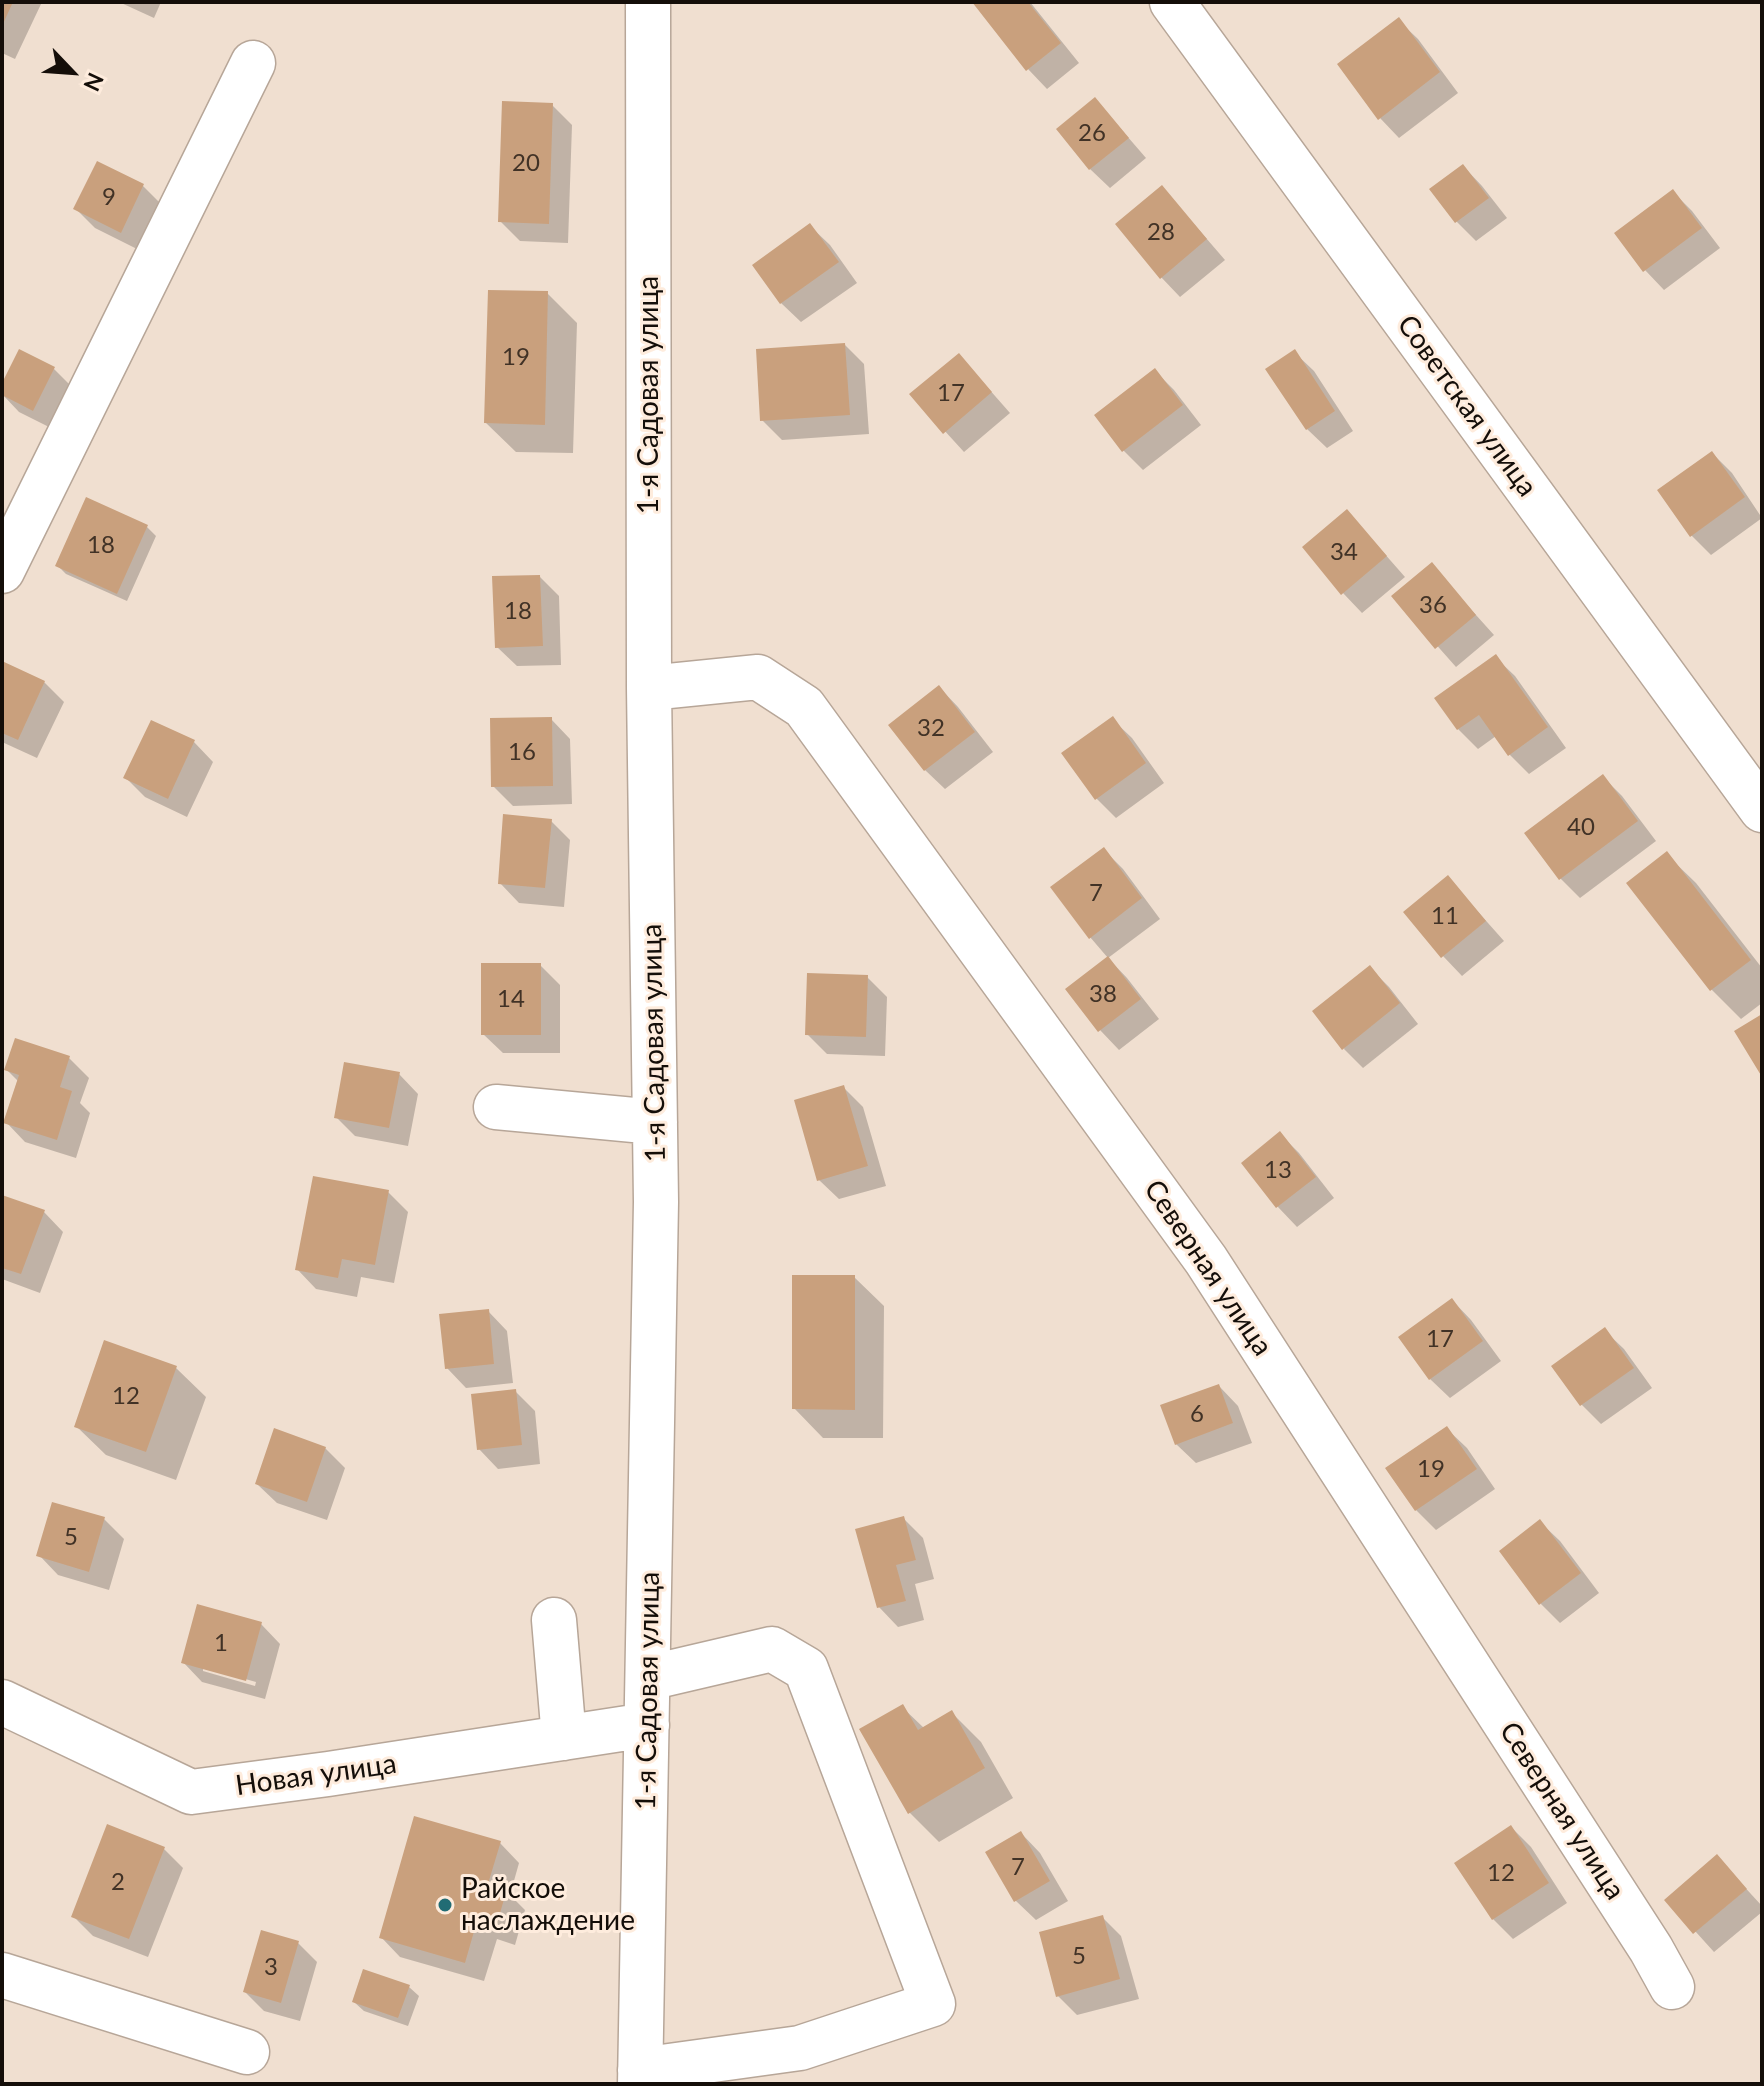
<!DOCTYPE html>
<meta charset="utf-8">
<style>
body{margin:0}
#map{position:relative;width:1764px;height:2086px;overflow:hidden;background:#f0dfd0;font-family:Lato,sans-serif}
canvas{display:block}
.frame{position:absolute;inset:0;border:4px solid #140e09;pointer-events:none}
.north{position:absolute;left:32px;top:32px;width:80px;height:80px;-webkit-text-stroke:6px #feecdd;paint-order:stroke;rotate:115deg;font-size:22px;font-weight:700;line-height:32px;text-align:center;color:#140e09}
.north::after{content:'';display:block;margin:auto;width:28px;height:36px;background:#140e09;clip-path:polygon(50% 0,100% 100%,50% 72%,0 100%)}
</style>
<div id="map">
<canvas width="1764" height="2086"></canvas>
<div class="frame"></div>
<div class="north">N</div>
</div>
<script>
const ctx = document.querySelector('canvas').getContext('2d');
ctx.lineJoin = 'round';
function paint(path, color) { ctx.fillStyle = color; ctx.fill(path, 'evenodd'); }
function stroke(path, color, width, dash) { ctx.strokeStyle = color; ctx.lineWidth = width; ctx.lineCap = dash ? 'butt' : 'round'; ctx.setLineDash(dash || []); ctx.stroke(path); }
function drawText(font, color, halo, rows, align = 'center') {
  ctx.font = font + ' Lato,sans-serif'; ctx.lineWidth = 6; ctx.setLineDash([]); ctx.textBaseline = 'middle'; ctx.strokeStyle = halo; ctx.fillStyle = color; for (const [text, x, y, turn = 0] of rows) {
    ctx.save(); ctx.translate(x, y); ctx.rotate((+turn || 0) * Math.PI / 180); ctx.textAlign = isNaN(turn) ? turn : align; if (halo) ctx.strokeText(text, 0, 0); ctx.fillText(text, 0, 0); ctx.restore();
  }
}
const shadow = new Path2D(`
 M2 2H42L15 59 2 53Z
 M119 2H161L154 18Z
 M974 2H1030L1079 63 1047 89 1028 69Z
 M1398 20 1418 39 1458 93 1399 138 1380 118Z
 M1095 99 1146 158 1110 188 1090 169Z
 M552 105 572 125 568 243 520 241 500 221Z
 M97 164 143 186 163 206 141 251 95 228 75 208Z
 M1463 166 1482 186 1507 218 1476 241 1457 222 1432 190Z
 M1162 187 1225 260 1180 297 1161 277Z
 M1672 191 1692 211 1720 248 1664 290 1645 270Z
 M810 226 830 245 857 283 801 322 781 303 755 265Z
 M547 293 577 323 573 453 516 452 486 423Z
 M845 345 864 364 869 434 782 440 762 420Z
 M1294 352 1314 371 1353 431 1327 448 1307 429Z
 M959 355 1010 413 964 452 912 395Z
 M54 369 73 388 53 429 19 412 2 394V388Z
 M1155 371 1174 390 1201 425 1143 470 1123 450Z
 M1712 453 1732 473 1762 518 1711 555 1691 535Z
 M87 500 147 527 156 536 127 601 66 574 57 565Z
 M1347 511 1405 577 1362 613 1343 593Z
 M1431 565 1494 635 1456 667 1394 597Z
 M540 577 559 596 561 665 517 666 497 647Z
 M1495 657 1515 676 1566 748 1529 774 1510 755 1496 736 1478 749 1458 729 1436 698Z
 M2 663 44 682 64 702 37 758 2 742Z
 M939 687 958 707 993 752 945 789 925 770 890 725Z
 M551 719 570 739 572 804 513 806 493 786Z
 M1112 719 1132 738 1164 783 1116 818 1097 799 1064 753Z
 M194 742 213 762 187 817 145 797 126 778Z
 M1603 777 1622 796 1656 841 1580 898 1561 879 1527 834Z
 M551 821 570 840 564 907 519 903 500 883Z
 M1104 850 1123 869 1160 919 1108 958 1090 937Z
 M1666 854 1696 883 1762 968V1003L1741 1019 1712 990 1629 883Z
 M1448 878 1504 941 1462 976 1443 956Z
 M1108 958 1127 978 1159 1019 1119 1050 1100 1030Z
 M540 965 560 985V1053H503L483 1034Z
 M1369 967 1389 987 1418 1024 1363 1068 1344 1049Z
 M867 977 887 997 885 1056 827 1054 807 1034Z
 M69 1058 89 1078 80 1103 90 1113 76 1158 25 1142 6 1122 19 1082 6 1069Z
 M399 1074 418 1094 408 1146 355 1136 336 1117Z
 M844 1088 863 1107 886 1186 839 1199 819 1180Z
 M1280 1134 1299 1153 1334 1198 1297 1227 1278 1207 1244 1163Z
 M388 1192 408 1212 394 1283 361 1277 357 1297 316 1289 297 1269Z
 M2 1197 44 1212 63 1232 40 1293 2 1279Z
 M854 1277 884 1306 883 1438H823L794 1408Z
 M1452 1300 1471 1320 1501 1361 1450 1398 1430 1379Z
 M488 1311 507 1331 513 1383 466 1388 447 1368Z
 M1604 1330 1624 1349 1652 1388 1601 1424 1582 1405 1554 1366Z
 M176 1368 206 1397 176 1480 106 1455 76 1426Z
 M1219 1386 1238 1406 1252 1443 1196 1463 1176 1444Z
 M515 1391 535 1411 540 1464 498 1469 479 1449Z
 M1447 1429 1467 1448 1495 1489 1436 1530 1416 1510 1388 1469Z
 M325 1448 345 1468 327 1520 277 1503 257 1484Z
 M104 1519 124 1539 109 1590 58 1575 39 1555Z
 M904 1519 923 1538 934 1579 915 1584 924 1620 898 1627 879 1607Z
 M1540 1522 1560 1541 1599 1593 1560 1623 1541 1604Z
 M261 1624 280 1644 265 1699 202 1682 183 1662ZM203 1667 256 1682 255 1686 203 1671Z
 M902 1707 925 1729 952 1713 981 1742 1013 1798 939 1842 910 1813Z
 M1511 1827 1531 1847 1567 1903 1513 1939 1493 1919Z
 M1021 1833 1040 1853 1068 1901 1036 1920 1016 1901 988 1853Z
 M500 1843 519 1863 510 1895 525 1910 515 1945 497 1939 484 1981 400 1957 381 1937Z
 M163 1848 183 1868 148 1957 93 1936 74 1917Z
 M1717 1857 1762 1906V1912L1714 1952 1667 1900Z
 M1102 1917 1121 1936 1139 1999 1077 2015 1058 1996Z
 M298 1943 317 1962 300 2021 264 2011 245 1992Z
 M409 1987 419 1996 408 2026 364 2011 354 2002Z`);
const building = new Path2D(`
 M2 2H13L2 26Z
 M972 2H1028L1061 43 1026 71Z
 M1399 17 1440 72 1378 120 1337 64Z
 M1095 97 1129 138 1089 170 1056 129Z
 M502 101 553 103 549 224 498 222Z
 M97 161 144 184 121 233 73 209Z
 M1463 164 1489 198 1455 223 1429 189Z
 M1162 185 1207 239 1160 279 1115 224Z
 M1673 189 1702 228 1643 272 1614 233Z
 M810 223 839 262 780 304 752 265Z
 M488 290 548 291 545 425 484 423Z
 M845 343 850 415 760 421 756 349Z
 M19 349 55 367 33 411 2 395V383Z
 M1295 349 1335 411 1306 430 1265 369Z
 M959 353 992 392 943 434 909 394Z
 M1155 368 1183 405 1122 452 1094 415Z
 M1712 451 1745 497 1690 537 1657 490Z
 M86 497 148 525 117 594 55 566Z
 M1347 509 1387 556 1341 595 1302 547Z
 M1432 562 1476 615 1435 649 1391 596Z
 M540 575 543 646 495 648 492 576Z
 M1496 654 1548 727 1508 756 1479 715 1457 730 1434 698Z
 M2 661 45 681 18 740 2 733Z
 M939 685 975 732 924 771 888 725Z
 M1113 716 1146 763 1095 800 1061 753Z
 M552 717 553 786 491 787 490 718Z
 M151 720 195 740 168 799 123 778Z
 M1603 774 1638 821 1559 880 1524 833Z
 M503 814 552 819 545 888 498 884Z
 M1104 847 1142 898 1089 939 1050 887Z
 M1667 851 1751 960 1710 991 1626 883Z
 M1448 875 1486 921 1441 958 1403 912Z
 M1108 956 1141 999 1098 1032 1065 989Z
 M481 963H541V1035H481Z
 M1370 965 1400 1003 1342 1050 1312 1011Z
 M807 973 868 975 866 1037 805 1035Z
 M1762 1014V1077L1734 1031Z
 M15 1038 70 1056 60 1087 72 1091 57 1140 3 1123 19 1075 4 1070Z
 M344 1062 400 1072 389 1128 334 1118Z
 M844 1085 868 1166 817 1181 794 1100Z
 M1280 1131 1316 1177 1276 1208 1241 1163Z
 M313 1176 389 1190 375 1265 342 1259 338 1278 295 1270Z
 M2 1195 45 1210 21 1274 2 1268Z
 M792 1275H855V1410L792 1409Z
 M1452 1298 1483 1341 1429 1380 1398 1337Z
 M489 1309 494 1364 445 1369 439 1314Z
 M1605 1327 1634 1368 1580 1406 1551 1366Z
 M104 1340 177 1366 146 1452 74 1427Z
 M1219 1384 1233 1423 1175 1445 1160 1405Z
 M516 1389 522 1445 477 1450 471 1394Z
 M1447 1426 1477 1469 1415 1511 1385 1468Z
 M274 1428 326 1447 307 1502 255 1484Z
 M52 1502 105 1517 89 1572 36 1556Z
 M904 1516 916 1560 896 1565 906 1601 877 1608 855 1529Z
 M1540 1519 1581 1573 1539 1605 1499 1551Z
 M197 1604 262 1622 246 1681 181 1663Z
 M903 1704 918 1730 952 1710 985 1768 908 1814 859 1729Z
 M414 1816 501 1841 488 1884 507 1889 496 1927 477 1921 465 1963 379 1938Z
 M107 1824 165 1847 129 1939 71 1917Z
 M1511 1825 1549 1883 1492 1920 1454 1863Z
 M1021 1831 1050 1881 1014 1902 985 1852Z
 M1717 1854 1747 1889 1693 1934 1664 1900Z
 M1103 1915 1120 1979 1056 1997 1039 1932Z
 M261 1930 299 1941 281 2003 243 1992Z
 M363 1969 410 1985 398 2018 352 2002Z`);
const minor = new Path2D(`
 M1172 2 1762 810
 M2 571 253 63
 M649 688 758 677 804 707 1206 1260 1651 1949 1672 1987
 M496 1107 655 1122
 M554 1620 564 1738
 M2 1702 191 1792 328 1774 647 1725
 M2 1975 247 2052
 M640 2070 800 2048 933 2004 806 1669 772 1649 648 1678
 M640 2084 656 1202 649 688 648 2`);
const markers = [
 [445,1905,8,"#216c74"]
];
const numberNames = [
 ["26",1092,133],
 ["20",526,163],
 ["9",109,197],
 ["28",1161,232],
 ["19",516,357],
 ["17",951,393],
 ["18",101,545],
 ["34",1344,552],
 ["36",1433,605],
 ["18",518,611],
 ["32",931,728],
 ["16",522,752],
 ["40",1581,827],
 ["7",1096,893],
 ["11",1445,916],
 ["38",1103,994],
 ["14",511,999],
 ["13",1278,1170],
 ["17",1440,1339],
 ["12",126,1396],
 ["6",1197,1414],
 ["19",1431,1469],
 ["5",71,1537],
 ["1",221,1643],
 ["7",1018,1867],
 ["12",1501,1873],
 ["2",118,1882],
 ["5",1079,1956],
 ["3",271,1967]
];
const streetNames = [
 ["1-я Садовая улица",649,395,-90],
 ["Советская улица",1467,406,54],
 ["1-я Садовая улица",654,1043,-91],
 ["Северная улица",1208,1268,56],
 ["1-я Садовая улица",648,1691,-89],
 ["Новая улица",316,1775,-8],
 ["Северная улица",1562,1811,57]
];
const poiNames = [
 ["Райское",461,1889],
 ["наслаждение",461,1921]
];
paint(shadow, '#0003');
paint(building, '#c9a07d');
stroke(minor, '#b7a698', 47);
stroke(minor, '#fff', 44);
for (const [x, y, r, color] of markers) { const dot = new Path2D(); dot.arc(x, y, r, 0, 2 * Math.PI); ctx.fillStyle = color; ctx.fill(dot); stroke(dot, '#feecdd', 3); }
drawText('24px', '#413226', null, numberNames);
drawText('28px', '#140e09', '#feecdd', streetNames);
drawText('28px', '#140e09', '#feecdd', poiNames, 'left');
</script>
